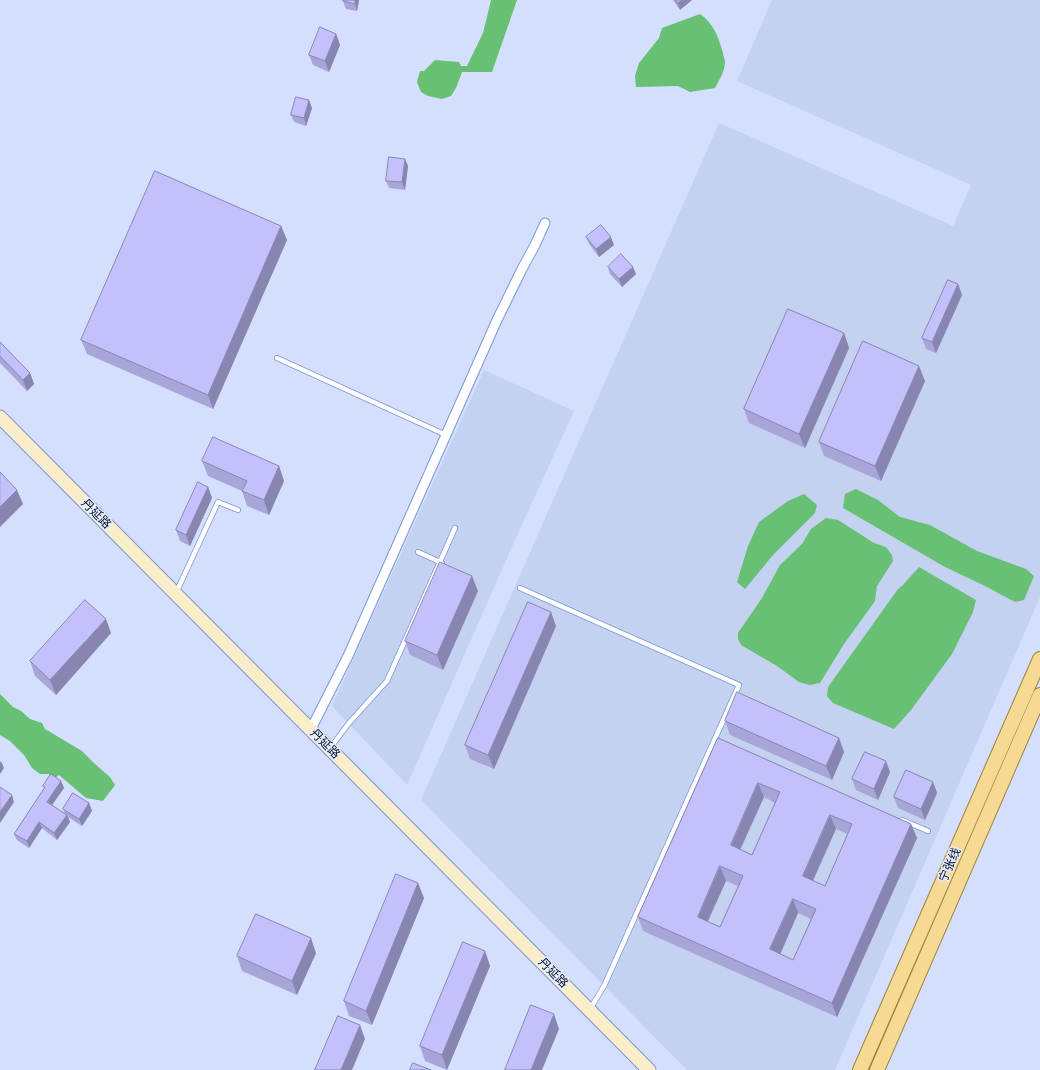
<!DOCTYPE html>
<meta charset="utf-8">
<style>
body{margin:0}
canvas{display:block;background:#d3dffd}
</style>
<canvas width="1040" height="1070"></canvas>
<script>
const ctx = document.querySelector('canvas').getContext('2d');
ctx.lineJoin = 'round';
function paint(path, color) { ctx.fillStyle = color; ctx.fill(path, 'evenodd'); }
function stroke(path, color, width, dash) { ctx.strokeStyle = color; ctx.lineWidth = width; ctx.lineCap = dash ? 'butt' : 'round'; ctx.setLineDash(dash || []); ctx.stroke(path); }
function drawText(font, color, halo, rows, align = 'center') {
  ctx.font = font + ' Mulish,"Noto Sans SC",sans-serif'; ctx.lineWidth = 3; ctx.setLineDash([]); ctx.textBaseline = 'middle'; ctx.strokeStyle = halo; ctx.fillStyle = color; for (const [text, x, y, turn = 0] of rows) {
    ctx.save(); ctx.translate(x, y); ctx.rotate((+turn || 0) * Math.PI / 180); ctx.textAlign = isNaN(turn) ? turn : align; if (halo) ctx.strokeText(text, 0, 0); ctx.fillText(text, 0, 0); ctx.restore();
  }
}
const built = new Path2D(`
 M772 0H1040V597L835 1070H687L421 800 719 123 953 226 971 185 737 81Z
 M484 370 574 411 515 540 407 785 332 706Z`);
const water = new Path2D(`
 M491 0H517L492 72H462L456 88 451 96 442 99 428 96 421 92 417 82 420 71H424L435 60 459 62 461 66H467L483 33Z
 M700 14C714 24 718 36 723 53 723 56 725 59 725 62 725 71 719 80 715 88L690 92 678 86 636 87 635 76 639 63 659 38 662 28Z
 M856 489 878 500 900 517 930 525 977 551 1026 569 1034 576 1024 600 1015 602 983 585 945 567 843 508 845 494Z
 M804 494 817 505 815 513 773 555 745 589 737 582 748 546 759 522 788 501Z
 M826 518 838 520 874 543 886 547 892 555 893 561 877 586 875 601 844 644 820 683 810 685 799 682 777 666 741 645 738 639V633L762 598 780 565 802 544 811 529Z
 M919 567 976 600 973 612 952 654 911 710 894 729 833 703 827 696 828 687 898 589 902 586Z
 M0 694 13 707 21 711 30 719 42 723 45 729 82 751 95 764 110 777 115 785 103 801 86 798 59 775 55 778 49 774H40L32 768 24 755 10 741 0 735Z`);
const service = new Path2D(`
 M277 358 446 435
 M418 552 442 563
 M520 588 739 685 604 986 590 1009
 M176 593 218 502 238 510
 M331 747 349 723 387 681 455 528
 M902 820 928 831`);
const minor = new Path2D(`
 M311 729 348 656 497 320 522 269 535 245 545 223`);
const secondary = new Path2D(`
 M0 417 649 1070`);
const primary = new Path2D(`
 M860 1070 1040 659
 M877 1070 1040 695`);
const wall = new Path2D(`
 M359 0 357 11 346 9 343 1Z
 M673 0H692L680 10Z
 M336 34 340 45 329 72 313 65 309 55Z
 M312 108 306 126 294 122 291 115Z
 M405 159 408 166 405 190 389 188 386 181Z
 M281 226 287 240 213 409 87 354 81 340Z
 M586 237 614 245 599 257 589 244Z
 M608 267H633L636 274 622 287 610 274Z
 M958 284 962 295 936 353 926 349 922 338Z
 M844 333 849 348 805 448 749 423 744 409Z
 M0 342 30 373 34 384 27 391 0 363Z
 M925 381 881 481 824 456 819 442Z
 M202 461 279 466 284 481 269 515 247 506 242 491 208 476Z
 M208 487 212 498 190 546 180 541 176 530Z
 M478 591 443 670 410 655 405 641Z
 M556 626 494 769 470 759 465 745Z
 M111 633 56 695 35 676 30 661Z
 M725 721 839 738 844 752 832 780 730 735Z
 M718 738 911 824 917 838 837 1017 643 931 638 917ZM764 797 775 803 752 855 740 849ZM836 829 848 834 825 886 813 881ZM726 881 738 886 720 927 707 922ZM798 913 811 919 793 960 780 954Z
 M890 772 878 800 856 790 852 779Z
 M61 781 64 788 52 805 65 814 63 809 89 803 92 811 82 826 68 817 70 822 57 840 42 828 29 848 17 840 14 834 44 789 43 786Z
 M933 782 937 793 925 820 898 808 894 797Z
 M424 898 372 1025 349 1016 344 1001Z
 M485 951 490 966 447 1070 425 1061 420 1046Z
 M316 953 297 995 242 971 237 956Z`);
const shadedWall = new Path2D(`
 M355 0H359L357 11 355 4Z
 M682 0H692L680 10 678 3Z
 M336 34 340 45 329 72 325 61Z
 M309 100 312 108 306 126 304 118Z
 M405 159 408 166 405 190 402 182Z
 M281 226 287 240 213 409 208 395Z
 M611 237 614 245 599 257 596 249Z
 M633 267 636 274 622 287 619 279Z
 M958 284 962 295 936 353 932 342Z
 M844 333 849 348 805 448 799 434Z
 M919 366 925 381 881 481 875 466Z
 M30 373 34 384 27 391 23 380Z
 M279 466 284 481 269 515 264 500Z
 M208 487 212 498 190 546 186 535Z
 M17 490 23 504 0 527V507Z
 M472 576 478 591 443 670 437 655Z
 M551 612 556 626 494 769 488 755Z
 M106 619 111 633 56 695 50 680Z
 M839 738 844 752 832 780 826 766Z
 M1 761 4 768 0 774V763Z
 M886 761 890 772 878 800 874 789Z
 M61 781 64 788 50 808 47 802Z
 M933 782 937 793 925 820 921 809Z
 M758 783 764 797 736 859 731 845Z
 M12 795 14 802 0 823V812Z
 M89 803 92 811 82 826 79 819Z
 M67 815 70 822 57 840 54 833Z
 M830 815 836 829 808 891 803 876Z
 M39 822 42 828 29 848 27 841Z
 M911 824 917 838 837 1017 832 1003Z
 M720 866 726 881 703 932 698 917Z
 M418 883 424 898 372 1025 366 1011Z
 M793 899 798 913 776 964 770 949Z
 M311 938 316 953 297 995 292 981Z
 M485 951 490 966 447 1070 442 1055Z
 M554 1014 559 1029 542 1070H531Z
 M360 1025 365 1039 352 1070H341Z`);
const building = new Path2D(`
 M343 0H355V4L343 1Z
 M676 0H682L678 3Z
 M320 27 336 34 325 61 309 55Z
 M296 97 309 100 304 118 291 115Z
 M389 157 405 159 402 182 386 181Z
 M155 171 281 226 208 395 81 340Z
 M601 225 611 237 596 249 586 237Z
 M621 254 633 267 619 279 608 267Z
 M948 280 958 284 932 342 922 338Z
 M788 309 844 333 799 434 744 409Z
 M863 341 919 366 875 466 819 442Z
 M0 342 30 373 23 380 0 356Z
 M213 437 279 466 264 500 242 491 247 481 202 461Z
 M0 472 17 490 0 507Z
 M198 482 208 487 186 535 176 530Z
 M440 562 472 576 437 655 405 641Z
 M85 600 106 619 50 680 30 661Z
 M528 602 551 612 488 755 465 745Z
 M737 692 839 738 826 766 725 721Z
 M718 738 911 824 832 1003 638 917ZM758 783 780 792 752 855 731 845ZM830 815 852 824 825 886 803 876ZM720 866 743 876 720 927 698 917ZM793 899 816 909 793 960 770 949Z
 M865 752 886 761 874 789 852 779Z
 M906 770 933 782 921 809 894 797Z
 M51 774 61 781 47 802 67 815 54 833 39 822 27 841 14 834 45 787 43 786Z
 M0 787 12 795 0 812Z
 M73 793 89 803 79 819 63 809Z
 M396 874 418 883 366 1011 344 1001Z
 M256 914 311 938 292 981 237 956Z
 M463 942 485 951 442 1055 420 1046Z
 M531 1005 554 1014 531 1070H505Z
 M338 1016 360 1025 341 1070H315Z
 M413 1063 431 1070H410Z`);
const streetNames = [
 ["丹延路",96,514,45],
 ["丹延路",325,744,45],
 ["宁张线",950,865,-66],
 ["丹延路",553,973,45]
];
paint(built, '#c4d1f1');
paint(water, '#67c074');
stroke(service, '#7b96db', 6);
stroke(minor, '#7b96db', 11);
stroke(secondary, '#7b96db', 15);
stroke(primary, '#9e833f', 16);
stroke(service, '#fff', 4.5);
stroke(minor, '#fff', 9);
stroke(secondary, '#faedc9', 13);
stroke(primary, '#f6da93', 14);
paint(wall, '#a8a5d8');
paint(shadedWall, '#8886b0');
paint(building, '#c3c0fb');
stroke(building, '#8886b0', 1);
drawText('12px', '#070f28', '#e6edfc', streetNames);
</script>
